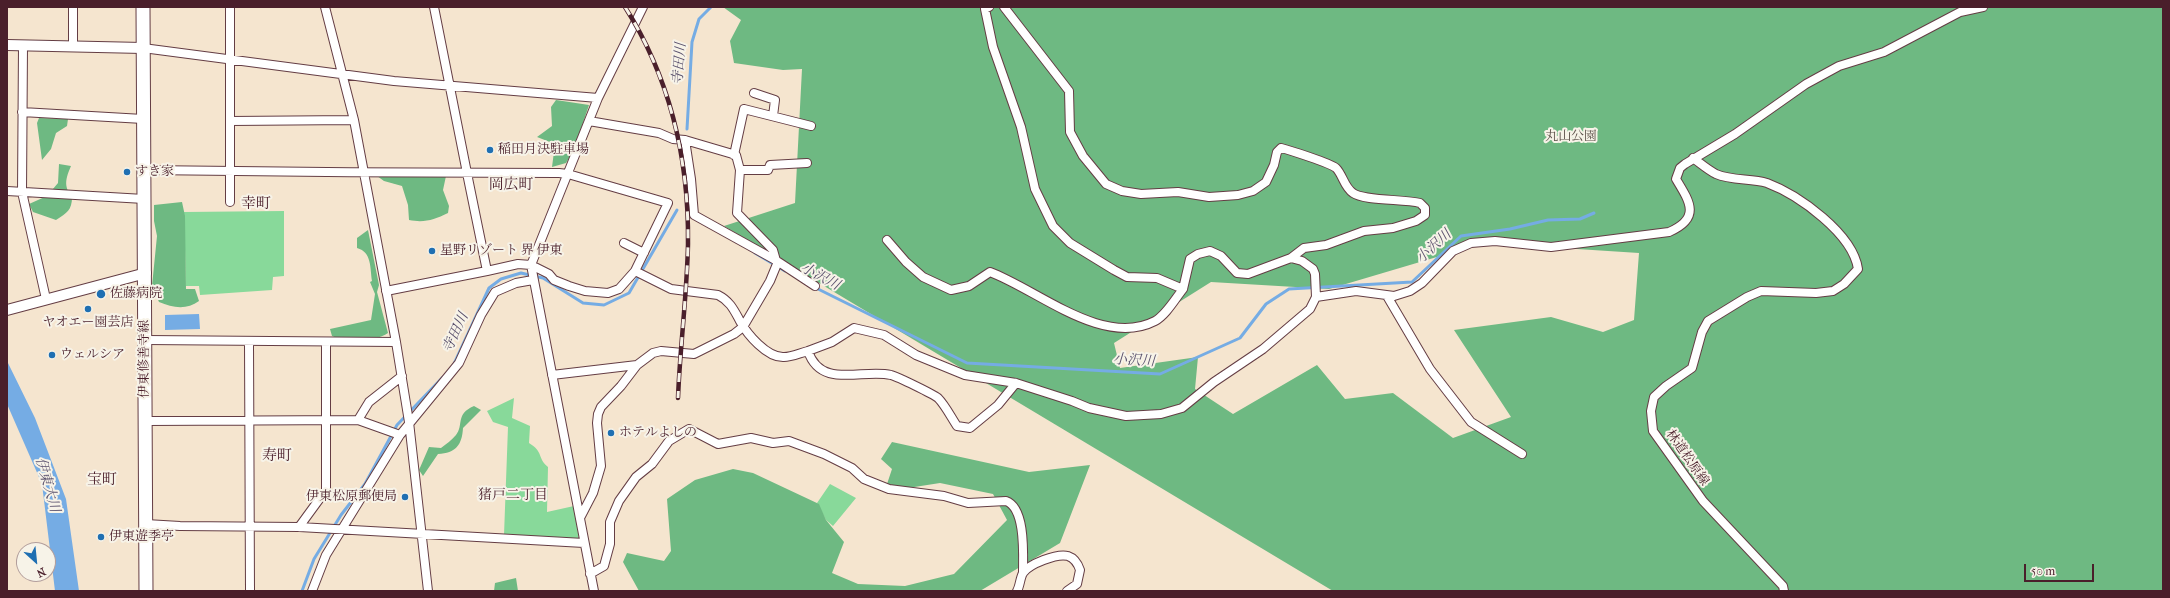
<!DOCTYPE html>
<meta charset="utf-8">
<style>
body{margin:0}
#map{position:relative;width:2170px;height:598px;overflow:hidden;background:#f5e5cf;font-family:"IM FELL French Canon",serif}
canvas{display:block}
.frame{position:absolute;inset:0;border:8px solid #4a1f2b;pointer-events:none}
.north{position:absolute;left:16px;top:542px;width:40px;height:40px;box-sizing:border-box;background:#f7f3e8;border:1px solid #b29e9c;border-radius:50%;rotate:153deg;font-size:11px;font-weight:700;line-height:16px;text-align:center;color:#4a1f2b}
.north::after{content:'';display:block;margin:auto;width:14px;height:18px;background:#1f6fb2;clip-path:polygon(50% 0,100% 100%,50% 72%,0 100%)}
.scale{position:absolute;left:2024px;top:564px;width:70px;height:18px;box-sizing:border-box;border:2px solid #4a1f2b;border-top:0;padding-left:5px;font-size:12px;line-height:14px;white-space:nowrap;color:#4a1f2b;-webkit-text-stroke:3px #f7f3e8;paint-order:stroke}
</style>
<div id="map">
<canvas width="2170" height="598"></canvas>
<div class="frame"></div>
<div class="north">N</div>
<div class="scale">50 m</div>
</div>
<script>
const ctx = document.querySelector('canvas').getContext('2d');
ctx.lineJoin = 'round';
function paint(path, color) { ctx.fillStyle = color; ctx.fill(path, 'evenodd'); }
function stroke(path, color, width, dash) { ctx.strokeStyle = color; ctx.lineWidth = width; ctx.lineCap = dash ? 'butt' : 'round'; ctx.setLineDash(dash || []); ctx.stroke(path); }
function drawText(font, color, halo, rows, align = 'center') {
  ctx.font = font + ' "IM FELL French Canon","Noto Serif JP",serif'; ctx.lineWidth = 4; ctx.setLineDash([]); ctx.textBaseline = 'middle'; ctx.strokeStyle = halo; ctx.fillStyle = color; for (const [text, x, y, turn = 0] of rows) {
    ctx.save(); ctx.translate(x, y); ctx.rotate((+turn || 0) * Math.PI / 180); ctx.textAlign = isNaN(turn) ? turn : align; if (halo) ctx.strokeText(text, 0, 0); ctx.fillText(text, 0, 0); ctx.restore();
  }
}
const green = new Path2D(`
 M284 211V276L273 277 272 290 200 295 199 286H186L184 212Z
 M514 398 512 418 530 426 529 443C544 452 537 458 548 467L547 512 574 506 579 540 504 535 508 427 493 422 487 411Z
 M830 484 856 498 833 526 826 520 817 503Z`);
const forest = new Path2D(`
 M723 7H2163V591H1333L724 226 795 203 802 69 783 70 734 63 730 41 741 20ZM1484 243 1639 253 1634 320 1603 332 1551 317 1454 330 1511 417 1453 438 1393 393 1345 399 1317 365 1233 414 1195 389 1198 357 1120 368 1114 343 1211 282 1329 289Z
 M556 100 589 105 574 150 566 163 552 167 555 144 537 137 552 126 551 107Z
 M39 118 68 119 67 126 56 133 51 149 42 160 37 123Z
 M59 164 71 166C66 178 63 186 72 197 72 210 67 213 56 220L33 212 29 204 47 196 58 183Z
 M377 176H446L443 190 449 206 448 213C434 220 424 223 409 220L408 205 402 186 384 181Z
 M182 202 185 216 186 289H195L199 301C187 310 173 308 159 302L152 286 157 236 154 221V205Z
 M368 230 379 285 377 292 388 333C375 342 346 342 332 336L330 329 371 320 375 294 370 282 372 281C370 268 372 252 357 248V238Z
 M474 406 481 410 463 428C462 445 456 453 438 454L423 476 419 470 429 447 441 448C446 444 452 440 456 435 464 425 455 414 474 406Z
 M892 442 1029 472 1090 465 1060 543 980 591H639L623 562 627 553 664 561 671 551 667 499 695 480 733 469 753 473 819 504 826 520 844 542 832 573 858 584 905 586 954 574 1007 520 993 494 940 483 908 488 887 484 892 469 881 459Z
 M516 578 518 591H494L495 583Z`);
const water = new Path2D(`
 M199 314 200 329 165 330V315Z
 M7 361 35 418 66 499 79 591H55L42 484 7 404Z`);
const stream = new Path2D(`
 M687 129 692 42 699 19 711 7
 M755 253 785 271
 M814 287 967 363 1160 374 1240 338 1266 304 1289 289 1412 282 1461 236 1510 229 1548 220 1580 219 1594 213
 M454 364 489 288 501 279 521 273 543 278 583 303 604 305 629 293 677 210
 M302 591 314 559 341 515 365 484 397 425 443 377`);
const minor = new Path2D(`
 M325 7 354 120 396 342 409 422 428 591
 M989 7 985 9 993 47 1021 127 1035 189 1053 226 1070 243 1114 270 1127 277 1157 278 1183 289 1190 259 1198 254 1210 251 1221 256 1237 273 1248 274 1291 258 1304 248 1326 245 1364 231 1393 228 1416 221 1425 215V208L1420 203C1404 199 1364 201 1353 193 1344 187 1343 175 1336 168 1330 163 1289 150 1281 148L1277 152 1274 165 1266 182 1253 191 1238 195 1209 197 1178 192 1141 194 1122 191 1106 184 1083 156 1070 132 1069 91 1004 7
 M23 46 22 192 46 299
 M73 47V7
 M143 48 394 81 598 98
 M754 93 775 100 773 116
 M22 112 143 119
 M230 121 354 120
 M685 140 691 179 694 215 777 261 815 286
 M734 155 744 109 811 126
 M1693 158C1700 163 1708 170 1716 174 1732 181 1751 178 1767 183 1799 195 1853 234 1858 269L1844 284 1833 291 1816 293 1761 291 1747 297 1708 321 1702 332 1692 368 1666 386 1654 397 1651 411 1653 431 1703 501 1783 586 1784 591
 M144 170C282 172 421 173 559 173L568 174 668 203 635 271 619 289 608 293 585 291 569 286 554 280 549 274 531 265 518 264 487 271 469 183 467 173 434 7
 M740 170H768L770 165 807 163
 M7 191 144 199
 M230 202V7
 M887 240 906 262 923 277 951 290 969 286 990 272C1038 290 1103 348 1155 321 1166 315 1175 299 1183 289
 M624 243 644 253
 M635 271 671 289 718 295C730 301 734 310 740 321 747 334 767 358 784 357 791 357 800 353 808 351 821 390 863 368 891 375 898 377 933 394 938 398 945 405 951 417 957 426L970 428 998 405 1016 383
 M386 291 487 271
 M1387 296 1430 369 1471 422 1522 454
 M1316 297 1356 291 1394 296 1410 291 1422 283 1453 251 1471 243 1495 241 1551 247 1669 232C1701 218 1690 202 1676 179L1680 168 1685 164 1735 134 1806 84 1839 66 1884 52 1960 12 1983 7
 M146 340 396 342
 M249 342 250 591
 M808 351 832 342 854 328 884 335 916 355 965 375 1016 383 1072 401 1089 408 1126 416 1161 414 1182 408 1214 382 1263 349 1310 309 1316 297 1315 274 1313 269 1302 261 1291 258
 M552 375 637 365 653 353 661 351 694 354 734 334 743 327 770 281 777 264 773 250 737 213 740 170 736 155 685 140 673 139 659 133 589 121
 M358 420 369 402 402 376
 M145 421 358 420 400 435
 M580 518 593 493 601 466 597 423 598 414 601 407 621 386 637 365
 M146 524 180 526 299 527 584 543
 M299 527 326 490V342
 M590 574 604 566 610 544V522L619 501 636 477 652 464 669 441 689 429 718 444 751 438 773 443 789 441 824 454 852 468 864 479 889 489 944 496 968 503 1006 501C1026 508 1023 555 1023 573
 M312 591 326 555 400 435 459 363 481 315 495 292 516 283 533 280
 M594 591 531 265 598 98 643 7
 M1017 591C1020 586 1020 578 1023 573 1029 564 1057 553 1068 556 1074 558 1078 564 1080 570L1077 584 1067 591`);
const tertiary = new Path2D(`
 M7 45 143 48
 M7 310 146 273`);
const primary = new Path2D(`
 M143 7 146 591`);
const rail = new Path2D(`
 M625 7C670 78 689 160 688 244 687 295 680 346 678 398`);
const markers = [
 [490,150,4,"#1f6fb2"],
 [127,172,4,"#1f6fb2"],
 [432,251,4,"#1f6fb2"],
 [101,294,5,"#1f6fb2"],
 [88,309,4,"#1f6fb2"],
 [52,355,4,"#1f6fb2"],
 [611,433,4,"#1f6fb2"],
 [405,497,4,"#1f6fb2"],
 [101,537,4,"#1f6fb2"]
];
const parkNames = [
 ["丸山公園",1571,137]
];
const poiNames = [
 ["稲田月決駐車場",498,150],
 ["すき家",135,172],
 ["星野リゾート 界 伊東",440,251],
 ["佐藤病院",110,294],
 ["ヤオエー園芸店",88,323,"center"],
 ["ウェルシア",60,355],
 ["ホテルよしの",619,433],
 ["伊東松原郵便局",397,497,"right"],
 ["伊東遊季亭",109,537]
];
const streetNames = [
 ["伊東修善寺線",145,359,-90],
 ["林道松原線",1687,458,55]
];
const waterNames = [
 ["寺田川",680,64,-85],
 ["小沢川",1434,247,-43],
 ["小沢川",820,277,28],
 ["寺田川",456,333,-65],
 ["小沢川",1134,361,3],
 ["伊東大川",47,485,74]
];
const neighbourhoodNames = [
 ["猪戸二丁目",513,496]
];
const quarterNames = [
 ["岡広町",511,185],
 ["幸町",256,204],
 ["寿町",277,456],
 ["宝町",102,480]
];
paint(green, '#88d99a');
paint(forest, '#6eb982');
paint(water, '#75ace4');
stroke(stream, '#75ace4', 3);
stroke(minor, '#643d44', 10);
stroke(tertiary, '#643d44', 12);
stroke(primary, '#643d44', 15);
stroke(minor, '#fff', 8);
stroke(tertiary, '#fff', 10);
stroke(primary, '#fff', 13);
stroke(rail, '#4a1f2b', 4.5);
stroke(rail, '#f7f3e8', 3, [9]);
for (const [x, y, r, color] of markers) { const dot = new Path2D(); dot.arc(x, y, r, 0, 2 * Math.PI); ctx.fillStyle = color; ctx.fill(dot); stroke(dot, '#f7f3e8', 1.5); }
drawText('13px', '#5a4e47', '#f7f3e8', parkNames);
drawText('13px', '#4a1f2b', '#f7f3e8', poiNames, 'left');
drawText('13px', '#4a1f2b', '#f7f3e8', streetNames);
drawText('italic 14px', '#59506c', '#f7f3e8', waterNames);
drawText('14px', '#4a1f2b', '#f7f3e8', neighbourhoodNames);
drawText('15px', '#4a1f2b', '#f7f3e8', quarterNames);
</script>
